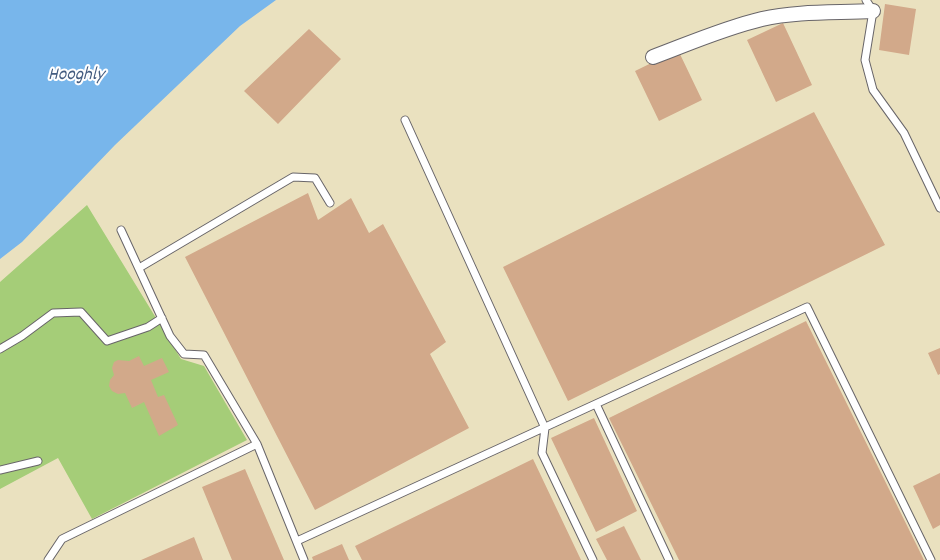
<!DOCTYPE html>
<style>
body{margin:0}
canvas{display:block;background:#eae1bf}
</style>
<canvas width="940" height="560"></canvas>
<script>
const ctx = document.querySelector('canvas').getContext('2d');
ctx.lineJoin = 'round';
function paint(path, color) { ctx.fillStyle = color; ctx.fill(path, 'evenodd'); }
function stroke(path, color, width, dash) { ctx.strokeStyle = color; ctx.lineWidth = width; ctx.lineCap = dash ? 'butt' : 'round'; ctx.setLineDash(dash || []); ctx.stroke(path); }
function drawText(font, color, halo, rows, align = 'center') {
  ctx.font = font + ' Dekko,sans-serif'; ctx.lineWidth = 4; ctx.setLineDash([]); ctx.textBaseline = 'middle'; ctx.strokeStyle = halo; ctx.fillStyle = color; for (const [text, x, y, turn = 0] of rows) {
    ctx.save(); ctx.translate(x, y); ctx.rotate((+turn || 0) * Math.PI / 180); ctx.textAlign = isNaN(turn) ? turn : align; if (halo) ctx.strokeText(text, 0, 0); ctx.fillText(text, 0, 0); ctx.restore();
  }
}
const green = new Path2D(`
 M87 205 181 359 204 366 247 440 92 519 58 458 0 489V282Z`);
const water = new Path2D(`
 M0 0H276L240 26 115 145 22 242 0 259Z`);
const building = new Path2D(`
 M885 4 916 9 909 55 879 50Z
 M783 23 812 85 776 102 747 40Z
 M309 29 341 59 278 124 244 91Z
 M678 50 702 100 659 121 635 71Z
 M814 112 885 245 568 401 503 267Z
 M308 193 318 220 351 198 369 233 383 224 446 342 430 354 469 428 315 510 185 257Z
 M806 321 924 560H679L609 418Z
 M940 348V374L938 375 928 353Z
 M139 356 144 366 162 358 169 372 151 380 158 397 164 395 178 425 159 436 144 402 132 408 125 393 118 394 112 391 109 386 110 380 114 375 112 368 114 362 118 360 129 361Z
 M594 418 637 511 596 532 551 438Z
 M533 459 581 560H362L355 546Z
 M245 469 284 560H232L202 487Z
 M940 473V525L933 529 913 486Z
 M624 526 641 560H607L596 539Z
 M194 537 203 560H141Z
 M342 544 349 560H313L312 557Z`);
const service = new Path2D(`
 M866 0 873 11 865 60 873 90 904 133 940 208
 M405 120 545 428 542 453 593 560
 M121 230 170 336 184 354 204 355 257 444
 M139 268 293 177 315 178 330 203
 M0 349 22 336 53 313 81 312 107 341 148 327 162 318
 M596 404 669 560
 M0 470 38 461
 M297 541 807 307 931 560
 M48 560 62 539 257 444 304 560`);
const minor = new Path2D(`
 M653 57C688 44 724 28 762 19 797 11 836 13 873 11`);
const waterNames = [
 ["Hooghly",76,76]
];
paint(green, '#a5cd78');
paint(water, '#78b6eb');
paint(building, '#d2a98a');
stroke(service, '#686569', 9);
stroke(minor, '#686569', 16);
stroke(service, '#fff', 7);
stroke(minor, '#fff', 14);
drawText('italic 19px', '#445d81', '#fff', waterNames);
</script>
